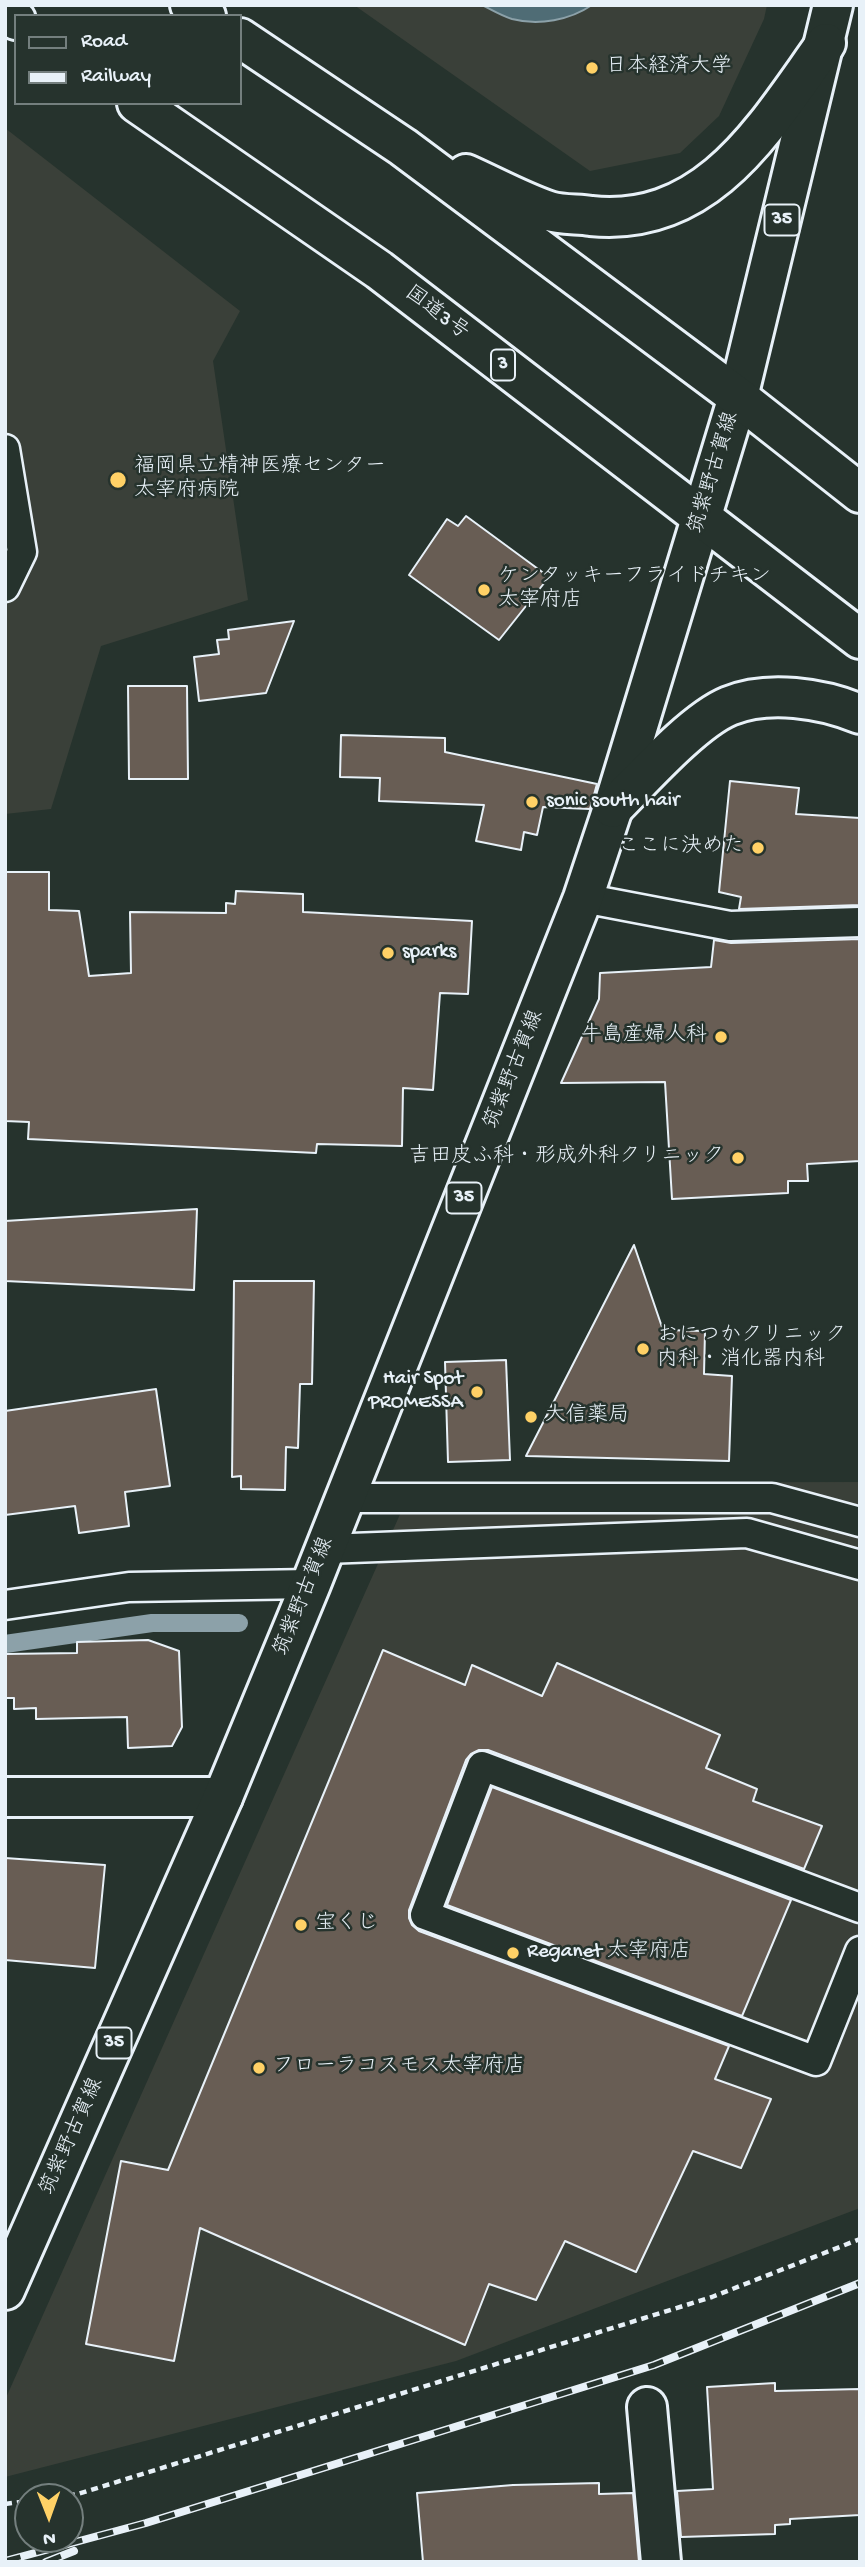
<!DOCTYPE html>
<meta charset="utf-8">
<style>
body{margin:0}
#map{position:relative;width:865px;height:2567px;overflow:hidden;background:#26332d;font-family:"Gochi Hand",sans-serif}
canvas{display:block}
.frame{position:absolute;inset:0;border:7px solid #e8f1f8;pointer-events:none}
.legend{position:absolute;left:14px;top:14px;width:228px;height:91px;box-sizing:border-box;background:#26332d;border:2px solid #747f7e;margin:0;padding:9px 12px;list-style:none;font-size:21px;color:#e8f1f8}
.legend li{display:flex;align-items:center;gap:14px;height:35px}
.legend b{width:35px;border:2px solid #747f7e}
.north{position:absolute;left:14px;top:2483px;width:70px;height:70px;box-sizing:border-box;background:#26332d;border:2px solid #747f7e;border-radius:50%;rotate:179deg;font-size:19px;font-weight:700;line-height:28px;text-align:center;color:#e8f1f8}
.north::after{content:'';display:block;margin:auto;width:24px;height:32px;background:#ffd166;clip-path:polygon(50% 0,100% 100%,50% 72%,0 100%)}
</style>
<div id="map">
<canvas width="865" height="2567"></canvas>
<div class="frame"></div>
<ul class="legend">
<li><b style="height:9px;background:#26332d"></b>Road</li>
<li><b style="height:9px;background:#e8f1f8"></b>Railway</li>
</ul>
<div class="north">N</div>
</div>
<script>
const ctx = document.querySelector('canvas').getContext('2d');
ctx.lineJoin = 'round';
function paint(path, color) { ctx.fillStyle = color; ctx.fill(path, 'evenodd'); }
function stroke(path, color, width, dash) { ctx.strokeStyle = color; ctx.lineWidth = width; ctx.lineCap = dash ? 'butt' : 'round'; ctx.setLineDash(dash || []); ctx.stroke(path); }
function drawText(font, color, halo, rows, align = 'center') {
  ctx.font = font + ' "Gochi Hand","Klee One",sans-serif'; ctx.lineWidth = 5; ctx.setLineDash([]); ctx.textBaseline = 'middle'; ctx.strokeStyle = halo; ctx.fillStyle = color; for (const [text, x, y, turn = 0] of rows) {
    ctx.save(); ctx.translate(x, y); ctx.rotate((+turn || 0) * Math.PI / 180); ctx.textAlign = isNaN(turn) ? turn : align; if (halo) ctx.strokeText(text, 0, 0); ctx.fillText(text, 0, 0); ctx.restore();
  }
}
const built = new Path2D(`
 M354 5H767L764 19 719 116 680 153 590 171Z
 M5 128 240 311 213 361 248 600 101 646 51 809 5 814Z
 M860 1482V2208L456 2361 5 2477V2400L414 1483Z`);
const water = new Path2D(`
 M482 5H592C570 20 539 26 512 19 502 16 492 10 482 5Z`);
const stream = new Path2D(`
 M5 1644 152 1623H239`);
const building = new Path2D(`
 M466 516 549 577 499 640 409 575 447 519 458 526Z
 M294 621 266 693 199 701 194 657 219 654 217 640 229 639 228 630Z
 M128 686H187L188 779H129Z
 M341 735 445 738V752L597 784 590 809 543 807 537 835 524 832 521 850 476 841 484 805 379 801 380 778 340 777Z
 M730 781 799 788 796 814 860 818V905L739 909 741 897 719 892Z
 M5 872H49V910L79 911 89 976 131 973 130 912 226 913V903L235 904 236 891 303 894V912L472 921 468 994 440 993 433 1090 403 1088 402 1146 317 1144 316 1153 28 1139 29 1122 5 1121Z
 M860 939V1161L807 1164 808 1181H788V1193L672 1199 665 1082 561 1083 599 999 600 973 711 967 714 940 731 943Z
 M197 1209 194 1290 5 1281V1221Z
 M634 1245 663 1330 705 1331 704 1374 732 1376 729 1461 526 1456Z
 M234 1281H314L312 1384H300L298 1448 286 1447 285 1490 241 1489V1476L232 1477Z
 M506 1360 510 1460 448 1462 445 1362Z
 M156 1389 170 1486 125 1492 129 1526 79 1533 75 1506 5 1515V1411Z
 M148 1640 179 1651 182 1727 172 1746 128 1748 127 1717 36 1719V1708L14 1709V1698H5V1654L77 1653V1642Z
 M383 1650 465 1685 472 1665 542 1696 557 1663 720 1735 706 1768 757 1789 753 1801 822 1826 804 1869 488 1750H479L471 1754 466 1760 409 1910V1918L412 1925 419 1931 729 2046 715 2079 771 2099 741 2168 693 2151 636 2272 565 2241 536 2300 489 2284 465 2345 200 2228 174 2361 86 2344 121 2161 168 2170Z
 M492 1787 791 1900 742 2016 447 1905Z
 M5 1858 105 1865 95 1968 5 1960Z
 M775 2383V2391L860 2389V2515L790 2519V2524L775 2525V2534L681 2537 677 2491 713 2489 707 2387Z
 M599 2483V2494L633 2493 639 2562H423L417 2493 513 2485Z`);
const path = new Path2D(`
 M56 2497 78 2494 712 2297 860 2239
 M5 2504 28 2501`);
const lane = new Path2D(`
 M5 449 22 552 5 587
 M583 898 730 926 860 922
 M344 1498H772L860 1522
 M325 1549 747 1533 860 1565
 M5 1605 129 1587 311 1584
 M860 1908 482 1766 425 1915 816 2061 860 1951`);
const street = new Path2D(`
 M5 1797H223
 M647 2407 661 2562`);
const primary = new Path2D(`
 M5 2290 223 1797 311 1584 583 898 613 808 738 397 833 5`);
const highway = new Path2D(`
 M190 5 206 16
 M5 13 16 20
 M240 38 403 147 738 397 860 493
 M137 103 379 270 860 639
 M466 174C493 186 520 201 549 211 561 215 578 214 591 216 709 228 766 126 826 43
 M613 808C642 779 693 721 729 706 768 690 822 698 860 714`);
const rail = new Path2D(`
 M5 2561 146 2523 654 2365 860 2283
 M46 2562 74 2551`);
const markers = [
 [592,68,7,"#ffd166"],
 [118,480,9,"#ffd166"],
 [484,590,7,"#ffd166"],
 [532,802,7,"#ffd166"],
 [758,848,7,"#ffd166"],
 [388,953,7,"#ffd166"],
 [721,1037,7,"#ffd166"],
 [738,1158,7,"#ffd166"],
 [643,1349,7,"#ffd166"],
 [477,1392,7,"#ffd166"],
 [531,1417,7,"#ffd166"],
 [301,1925,7,"#ffd166"],
 [513,1953,7,"#ffd166"],
 [259,2068,7,"#ffd166"]
];
const shields = [
 [782,220,35],
 [503,365,24],
 [464,1198,35],
 [114,2043,35]
];
const shieldNames = [
 ["35",782,220],
 ["3",503,365],
 ["35",464,1198],
 ["35",114,2043]
];
const poiNames = [
 ["日本経済大学",606,68],
 ["福岡県立精神医療センター",134,468],
 ["太宰府病院",134,492],
 ["ケンタッキーフライドチキン",498,578],
 ["太宰府店",498,602],
 ["sonic south hair",546,802],
 ["ここに決めた",744,848,"right"],
 ["sparks",402,953],
 ["牛島産婦人科",707,1037,"right"],
 ["吉田皮ふ科・形成外科クリニック",724,1158,"right"],
 ["おにつかクリニック",657,1337],
 ["内科・消化器内科",657,1361],
 ["Hair Spot",463,1380,"right"],
 ["PROMESSA",463,1404,"right"],
 ["大信薬局",545,1417],
 ["宝くじ",315,1925],
 ["Reganet 太宰府店",527,1953],
 ["フローラコスモス太宰府店",273,2068]
];
const streetNames = [
 ["国道3号",436,314,37],
 ["筑紫野古賀線",715,473,-73],
 ["筑紫野古賀線",515,1070,-68],
 ["筑紫野古賀線",305,1597,-68],
 ["筑紫野古賀線",73,2137,-66]
];
paint(built, '#3a4039');
paint(water, '#4f6c75');
stroke(water, '#8ca1a9', 2);
stroke(stream, '#8ca1a9', 18);
paint(building, '#685d54');
stroke(building, '#e8f1f8', 2);
stroke(lane, '#e8f1f8', 33);
stroke(street, '#e8f1f8', 44);
stroke(primary, '#e8f1f8', 44);
stroke(highway, '#e8f1f8', 44);
stroke(path, '#e8f1f8', 4.5, [7, 5]);
stroke(lane, '#26332d', 28);
stroke(street, '#26332d', 38);
stroke(primary, '#26332d', 38);
stroke(highway, '#26332d', 38);
stroke(rail, '#e8f1f8', 8);
stroke(rail, '#26332d', 5, [16]);
for (const [x, y, r, color] of markers) { const dot = new Path2D(); dot.arc(x, y, r, 0, 2 * Math.PI); ctx.fillStyle = color; ctx.fill(dot); stroke(dot, '#26332d', 2.5); }
for (const [x, y, w] of shields) { const box = new Path2D(); box.roundRect(x - w / 2, y - 15.5, w, 31, 5); ctx.fillStyle = '#26332d'; ctx.fill(box); stroke(box, '#e8f1f8', 2); }
drawText('bold 19px', '#e8f1f8', null, shieldNames);
drawText('21px', '#e8f1f8', '#26332d', poiNames, 'left');
drawText('21px', '#e8f1f8', '#26332d', streetNames);
</script>
